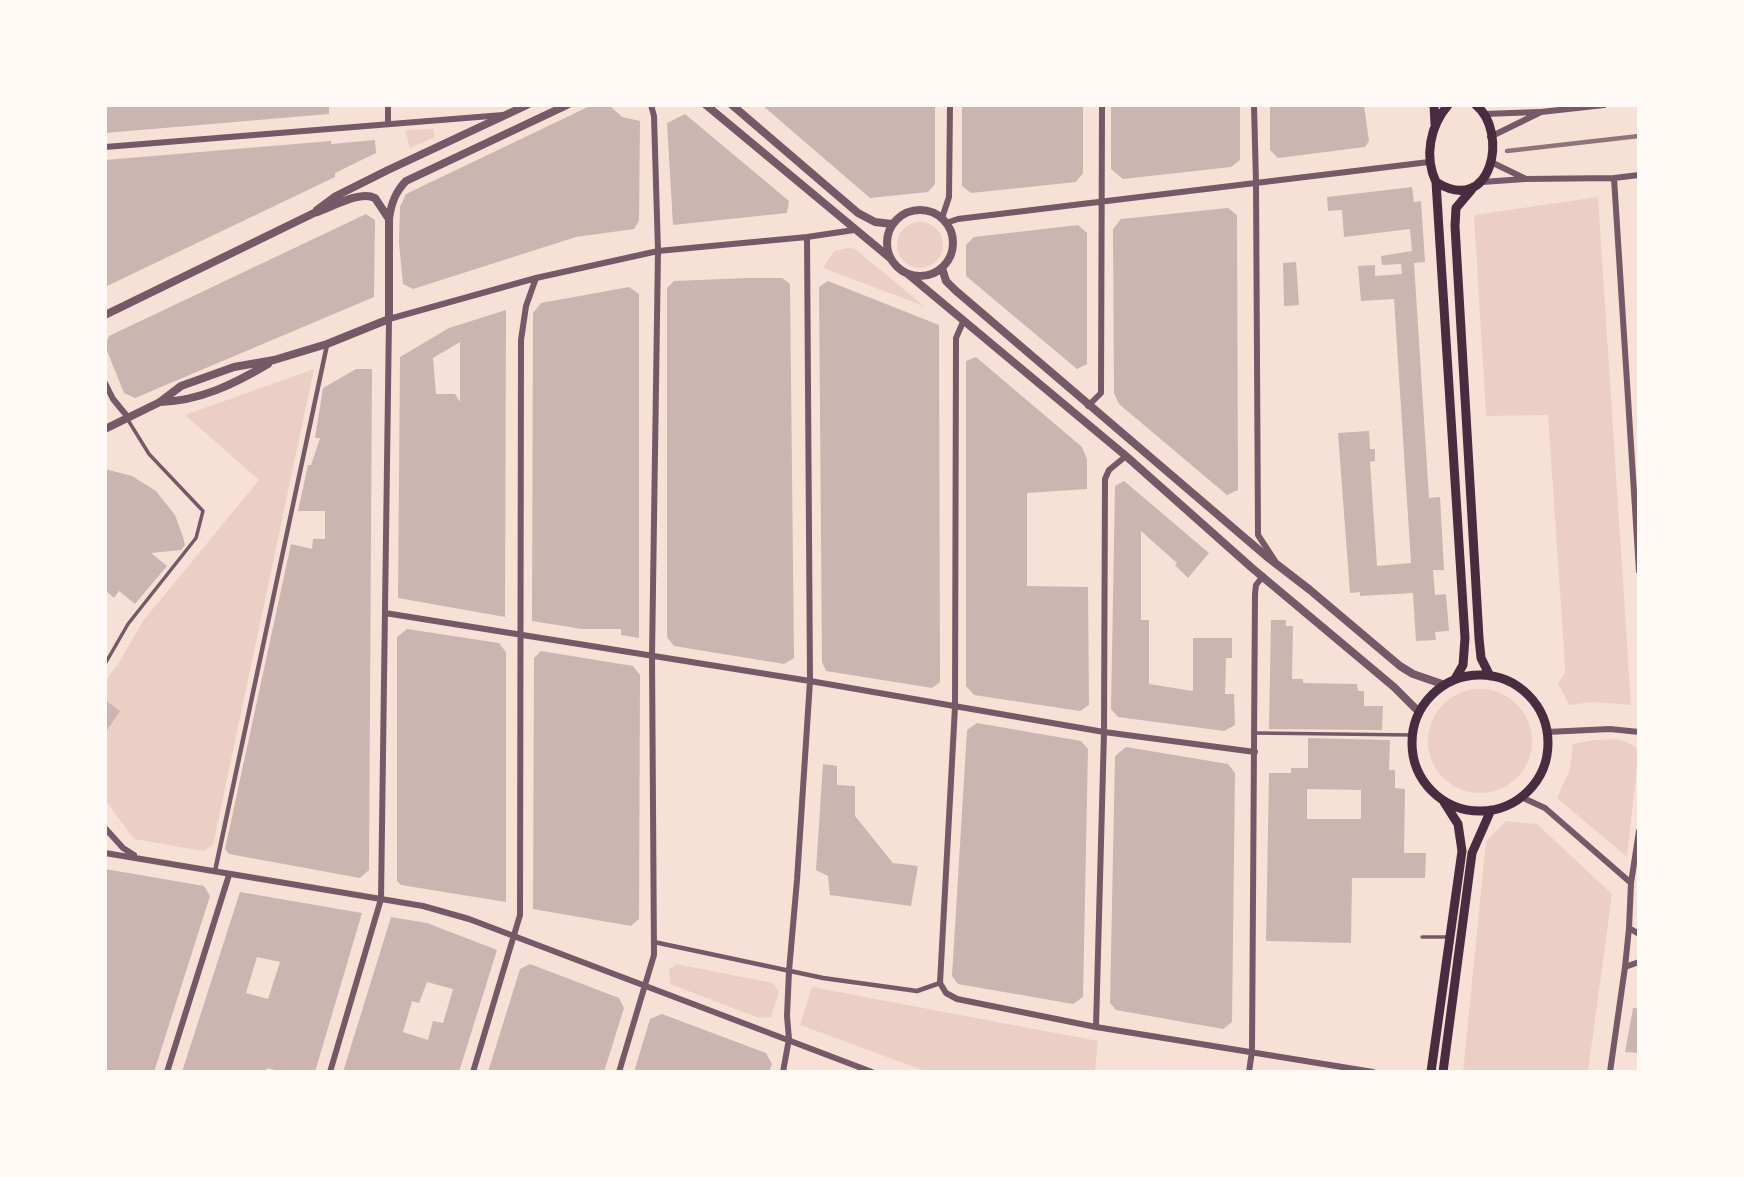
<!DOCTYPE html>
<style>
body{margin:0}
#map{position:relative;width:1744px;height:1177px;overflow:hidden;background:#f7e1d7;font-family:Bitter,serif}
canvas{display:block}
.frame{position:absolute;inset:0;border:107px solid #fffaf5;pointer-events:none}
</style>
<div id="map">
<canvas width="1744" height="1177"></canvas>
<div class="frame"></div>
</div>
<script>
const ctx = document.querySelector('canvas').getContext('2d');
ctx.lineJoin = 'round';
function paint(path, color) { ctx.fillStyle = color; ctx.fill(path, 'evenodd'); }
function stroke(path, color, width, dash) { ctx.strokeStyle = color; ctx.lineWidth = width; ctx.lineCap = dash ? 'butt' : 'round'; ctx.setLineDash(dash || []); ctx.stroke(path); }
const green = new Path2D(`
 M433 129 435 137 410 148 405 130Z
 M1598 197 1600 228 1631 705 1593 702 1569 705 1558 683 1565 673V666L1548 415 1486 416 1474 215Z
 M897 245a23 23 0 1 1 46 0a23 23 0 1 1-46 0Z
 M849 248 855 249 924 306 823 268 834 251Z
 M314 369 213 845 203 851 134 839 105 800V681L118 664 143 621 259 480 185 415Z
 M1428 741a52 52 0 1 1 104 0a52 52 0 1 1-104 0Z
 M1594 740C1613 740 1625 736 1639 751L1627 857 1557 798 1570 769 1573 744Z
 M1506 821 1537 824 1612 894 1588 1072H1463L1486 841Z
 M676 964 773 983 779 992 771 1017 759 1018 670 984 669 970Z
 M812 987 1098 1041 1095 1072H928L800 1025Z`);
const building = new Path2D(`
 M105 105H329V114L105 133Z
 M592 105H609L622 117 640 121 639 221 634 229 576 237 413 289 403 284 399 243 400 207 406 194Z
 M762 105H935V184L928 192 870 198Z
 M962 105H1083V173L1076 182 971 193 962 186Z
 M1111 105H1240V160L1231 167 1123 179 1111 169Z
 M1270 105H1364L1369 141 1365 147 1278 158 1270 150Z
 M685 114 789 201 787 213 673 225 667 123Z
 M375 140 376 153 335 173V177L105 287V160L331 141V144Z
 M1412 187 1414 202 1421 201 1425 262 1414 263 1429 498 1440 497 1444 570H1433L1435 595 1446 594 1449 631 1435 632 1436 640 1416 641 1413 593 1360 596V592L1350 593 1338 433 1369 431 1370 449H1375V461L1370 462 1377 566 1411 563 1394 299 1361 301 1358 266 1375 265V276L1402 274 1401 264 1382 265 1381 256 1412 251 1410 229 1344 237 1342 210 1328 211 1327 197Z
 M1228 208 1237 215 1238 490 1227 495 1119 404 1114 393 1113 229 1121 219Z
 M366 214 375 220 374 297 135 398 124 393 105 346 109 336Z
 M1078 225 1087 233V364L1077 369 966 276V245L974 237Z
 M1296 262 1299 305 1284 306 1283 263Z
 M748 278H782L790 284 794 658 784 664 674 646 667 637V288L674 281Z
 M828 281 939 325 940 682 932 688 826 671 822 662 819 287Z
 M629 287 639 294V638L621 635V629H582L532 621 533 313 541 303Z
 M506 310 505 617 398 598 400 357 449 328ZM460 342V402L455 394H436L433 358Z
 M976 357 1082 447 1087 459V489L1027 493V586L1088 587 1089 705 1080 711 974 695 966 686V361Z
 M356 369H372L369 870 360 878 229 854 225 849 291 544 312 549 313 539H325V511H298L308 465H311L320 438H315L323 388Z
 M105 469 132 476 156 491 175 515 183 537 185 545 181 550 151 553 167 566 135 604 119 591 114 598 105 590Z
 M1124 481 1209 553 1188 578 1175 565 1177 563 1141 531V620H1149V684L1193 691V638H1232V658H1226L1225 694H1234L1235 725 1224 731 1118 717 1111 709 1115 486Z
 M1271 620H1286V626H1293L1292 679H1303V683L1357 684 1358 691H1364V706H1383L1382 730 1269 729Z
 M407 629 499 643 506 652V902L401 885 397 881V637Z
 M541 651 633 666 640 675 639 919 631 926 533 909 534 658Z
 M105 700 120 711 105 733Z
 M977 723 1081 741 1088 749 1083 997 1073 1004 958 984 952 976 967 730Z
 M1308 738 1390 740 1389 770H1395V788L1405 789 1404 853H1426L1425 878H1352L1351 943 1266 941 1269 773H1291V768H1308ZM1307 789 1361 790V819H1307Z
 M1126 747 1228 764 1235 773 1232 1022 1223 1029 1116 1010 1110 1003 1115 756Z
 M823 764 837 766V785L855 786V816L893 863 918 866 911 906 830 895 828 876 816 870Z
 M105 869 204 886 210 896 154 1072H105Z
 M240 892 362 913 315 1072H282L267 1068 266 1072H182ZM257 957 280 962 268 999 246 993Z
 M391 917 427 923 497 950 459 1072H343ZM427 982 453 989 443 1023 433 1021 428 1040 403 1032 412 1001 419 1003Z
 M530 964 619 998 624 1008 604 1072H488L520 969Z
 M1633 1008H1639V1053L1625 1052Z
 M662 1014 766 1053 772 1064 769 1072H634L650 1019Z`);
const service = new Path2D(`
 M105 664 128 624 196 538 203 511 149 454 128 420
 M1256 733 1412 735
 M1422 937H1448`);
const pedestrian = new Path2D(`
 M215 871 327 345
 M654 942 823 978 917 991 940 983`);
const minor = new Path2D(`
 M388 105V124
 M1254 105 1256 182 1258 535 1275 561
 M1484 114 1539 112
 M1490 137 1541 112 1604 105
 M105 147 503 115
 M1491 162 1526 179 1614 178 1639 175
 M1614 178 1639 571
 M1482 182 1525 179
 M942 218 949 197 950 105
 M946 223 958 219 1429 162
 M963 322 956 338 955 707 940 983 946 993 957 999 1096 1027 1373 1072
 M105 383 113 399 127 416
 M1088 406 1101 393 1102 105
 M385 613 810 681 1104 732 1255 752
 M1547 732 1610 729 1639 732
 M1521 797 1545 808 1631 883
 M105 828 123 848 134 855
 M1639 831 1631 883 1629 928 1639 934
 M105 853 423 906 469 919 872 1072
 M1625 967 1629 928
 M1096 1027 1104 732 1105 479 1109 470 1126 456
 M167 1072 229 875
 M330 1072 381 899 389 319 536 278 658 251 807 237 854 230
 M473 1072 520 915 521 340 526 306 536 278
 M619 1072 654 955 652 656 658 251 654 116 651 105
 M783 1072 789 1039 787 1016 789 971 797 880 810 681 807 237
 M1249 1072 1252 1051 1255 594 1256 585 1263 576
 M1610 1072 1625 967 1639 962`);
const tertiary = new Path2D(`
 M706 105 890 258
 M732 105 858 213 875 222 892 224
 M887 243a33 33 0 1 1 66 0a33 33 0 1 1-66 0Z
 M317 210 336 196 388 170 527 105
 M942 268 946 281 955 290 1266 556 1310 590 1400 666 1413 674 1445 685
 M909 275 1126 456 1252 568 1394 687 1419 712
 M105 315 314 213C331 208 359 190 375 198L389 219
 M160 402C200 401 234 384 268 364
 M105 429 160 402 181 386 234 367 274 360 327 344 389 319V219C391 204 395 192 406 181L567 105`);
const secondary = new Path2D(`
 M1434 105 1435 124
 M1448 105C1430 126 1424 157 1436 182 1492 217 1509 132 1476 105
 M1436 182 1465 638 1463 665 1455 679
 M1472 189 1456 208 1455 226 1479 638 1481 658 1490 676
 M1412 743a68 68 0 1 1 136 0a68 68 0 1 1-136 0Z
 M1431 1072 1462 851 1458 824 1444 802
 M1443 1072 1472 853 1491 810`);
const rail = new Path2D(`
 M1507 151 1639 136`);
paint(green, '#ebcfc5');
paint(building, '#ccb4b1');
stroke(service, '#755966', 3.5);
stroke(pedestrian, '#755966', 4.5);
stroke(minor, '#755966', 6);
stroke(tertiary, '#755966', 8);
stroke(secondary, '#4a2c40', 9);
stroke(rail, '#8f747c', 4.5);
</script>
